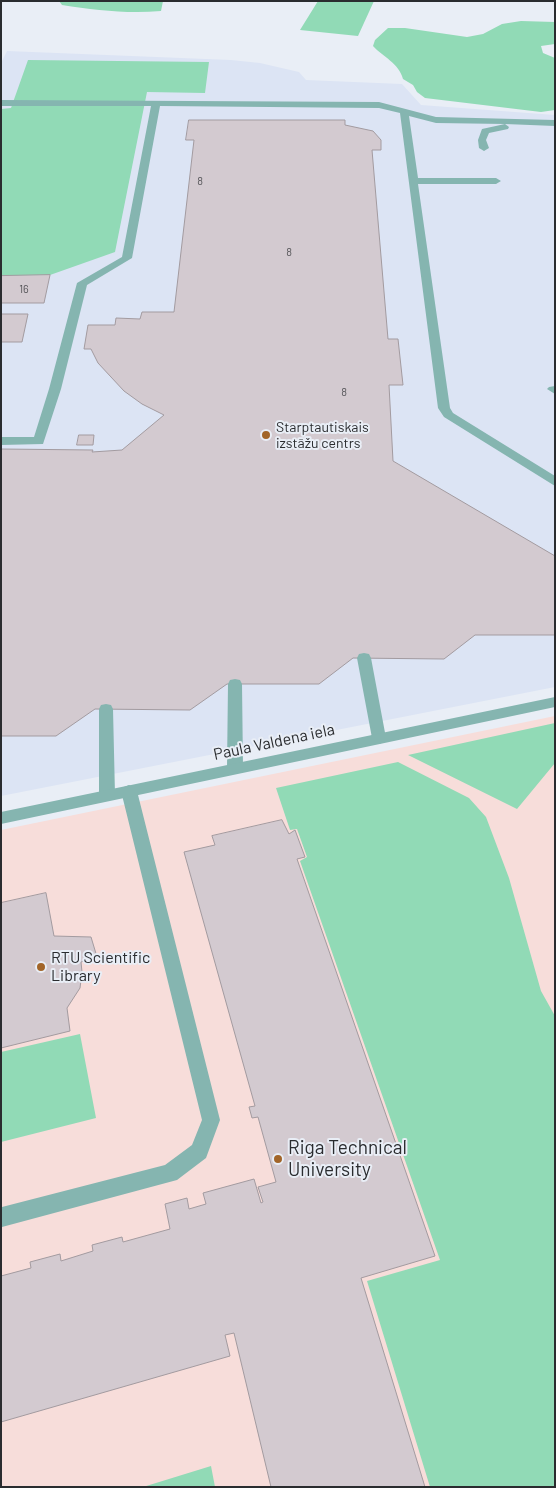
<!DOCTYPE html>
<meta charset="utf-8">
<style>
body{margin:0}
#map{position:relative;width:556px;height:1488px;overflow:hidden;background:#e9eef6;font-family:Barlow,sans-serif}
canvas{display:block}
.frame{position:absolute;inset:0;border:2px solid #2a2c2f;pointer-events:none}
</style>
<div id="map">
<canvas width="556" height="1488"></canvas>
<div class="frame"></div>
</div>
<script>
const ctx = document.querySelector('canvas').getContext('2d');
ctx.lineJoin = 'round';
function paint(path, color) { ctx.fillStyle = color; ctx.fill(path, 'evenodd'); }
function stroke(path, color, width, dash) { ctx.strokeStyle = color; ctx.lineWidth = width; ctx.lineCap = dash ? 'butt' : 'round'; ctx.setLineDash(dash || []); ctx.stroke(path); }
function drawText(font, color, halo, rows, align = 'center') {
  ctx.font = font + ' Barlow,sans-serif'; ctx.lineWidth = 4; ctx.setLineDash([]); ctx.textBaseline = 'middle'; ctx.strokeStyle = halo; ctx.fillStyle = color; for (const [text, x, y, turn = 0] of rows) {
    ctx.save(); ctx.translate(x, y); ctx.rotate((+turn || 0) * Math.PI / 180); ctx.textAlign = isNaN(turn) ? turn : align; if (halo) ctx.strokeText(text, 0, 0); ctx.fillText(text, 0, 0); ctx.restore();
  }
}
const built = new Path2D(`
 M7 51 231 60 260 63 299 72 306 80 402 84 421 105 555 115V687L1 796V63Z`);
const education = new Path2D(`
 M555 716V1487H1V830Z`);
const green = new Path2D(`
 M59 1H163L161 11C127 14 95 10 62 5Z
 M318 1H374L358 36 300 30Z
 M521 21 555 22V44L541 46 543 53 555 58V110L541 112 425 98 417 92 413 85 403 79C399 63 383 57 373 46L375 40 388 28H405L467 37 483 34 502 24Z
 M28 60 209 62 205 93 147 92 115 252 50 275 1 276V109L11 108Z
 M555 723V763L517 809 408 755Z
 M398 762 469 798 486 817 509 878 541 991 555 1016V1487H430L367 1281 440 1260 300 861 307 857 297 829 290 830 276 788Z
 M80 1034 96 1118 1 1142V1052Z
 M211 1466 215 1487H143Z`);
const building = new Path2D(`
 M189 120H345V125L373 131 381 140V150H372L388 339H398L403 385H389L393 461 555 556V635H475L444 659 353 658 319 684H227L190 710 95 709 56 736H1V449L93 450 92 452 122 450 164 415 142 404 124 391 98 363 91 349H84L88 325H115L116 318 140 319 142 312H174L194 140H186Z
 M50 275 44 303H1V276Z
 M1 314H28L22 342H1Z
 M79 435H94L93 445H77Z
 M282 820 289 834 295 830 305 857 297 859 435 1256 361 1278 425 1487H271L234 1333 225 1335 230 1356 1 1422V1276L31 1268 30 1262 60 1254 61 1261 93 1251 92 1245 122 1237 123 1242 170 1229 165 1204 187 1198 189 1209 206 1204 203 1193 254 1179 261 1203 263 1202 258 1187 276 1182 258 1117 252 1118 249 1107 255 1106 184 852 215 845 212 836Z
 M46 893 54 936 91 937 97 957 81 962 82 972 80 988 67 1008 70 1031 1 1048V903Z`);
const lane = new Path2D(`
 M1 100 379 102 436 117 555 120V126L505 124 509 127 508 129 489 133 486 140 489 148 484 151 479 148 478 140 482 129 505 124 436 123 409 116 418 178H496L501 181 496 184H418L450 408 453 413 555 476V486L444 417 438 408 400 113 379 108 160 106 132 258 87 285 61 389 43 444 1 445V437H34L49 389 77 283 122 257 151 106H1Z
 M555 386V394L547 389 549 387Z
 M364 653 369 654 371 658 386 738 384 742 379 744 374 742 372 738 357 658 359 654Z
 M235 679 240 680 242 684 243 768 240 772 235 774 230 772 227 768 228 684 230 680Z
 M106 704 111 705 113 709 115 795 112 799 107 801 102 799 99 795V709L101 705Z
 M129 785 134 787 137 791 220 1120 206 1158 177 1180 2 1227V1207L165 1165 192 1145 202 1120 121 791 124 787Z`);
const street = new Path2D(`
 M555 697V707L1 824V812Z`);
const markers = [
 [266,435,5,"#a26529"],
 [41,967,5,"#a26529"],
 [278,1159,5,"#a26529"]
];
const farNumbernames = [
 ["8",200,181],
 ["8",289,252],
 ["16",24,289],
 ["8",344,392]
];
const farPoinames = [
 ["Starptautiskais",276,427],
 ["izstāžu centrs",276,443]
];
const streetNames = [
 ["Paula Valdena iela",274,742,-12]
];
const poiNames = [
 ["RTU Scientific",51,958],
 ["Library",51,976]
];
const nearPoinames = [
 ["Riga Technical",288,1148],
 ["University",288,1170]
];
paint(built, '#dce4f4');
paint(education, '#f7ddda');
paint(green, '#91dab6');
paint(building, '#d3cad0');
stroke(building, '#a39ba0', 1);
paint(lane, '#85b5b0');
paint(street, '#85b5b0');
for (const [x, y, r, color] of markers) { const dot = new Path2D(); dot.arc(x, y, r, 0, 2 * Math.PI); ctx.fillStyle = color; ctx.fill(dot); stroke(dot, '#e9eef6', 2); }
drawText('11px', '#545457', null, farNumbernames);
drawText('14px', '#2a2c2f', '#e9eef6', farPoinames, 'left');
drawText('16px', '#2a2c2f', '#e9eef6', streetNames);
drawText('16px', '#2a2c2f', '#e9eef6', poiNames, 'left');
drawText('19px', '#2a2c2f', '#e9eef6', nearPoinames, 'left');
</script>
